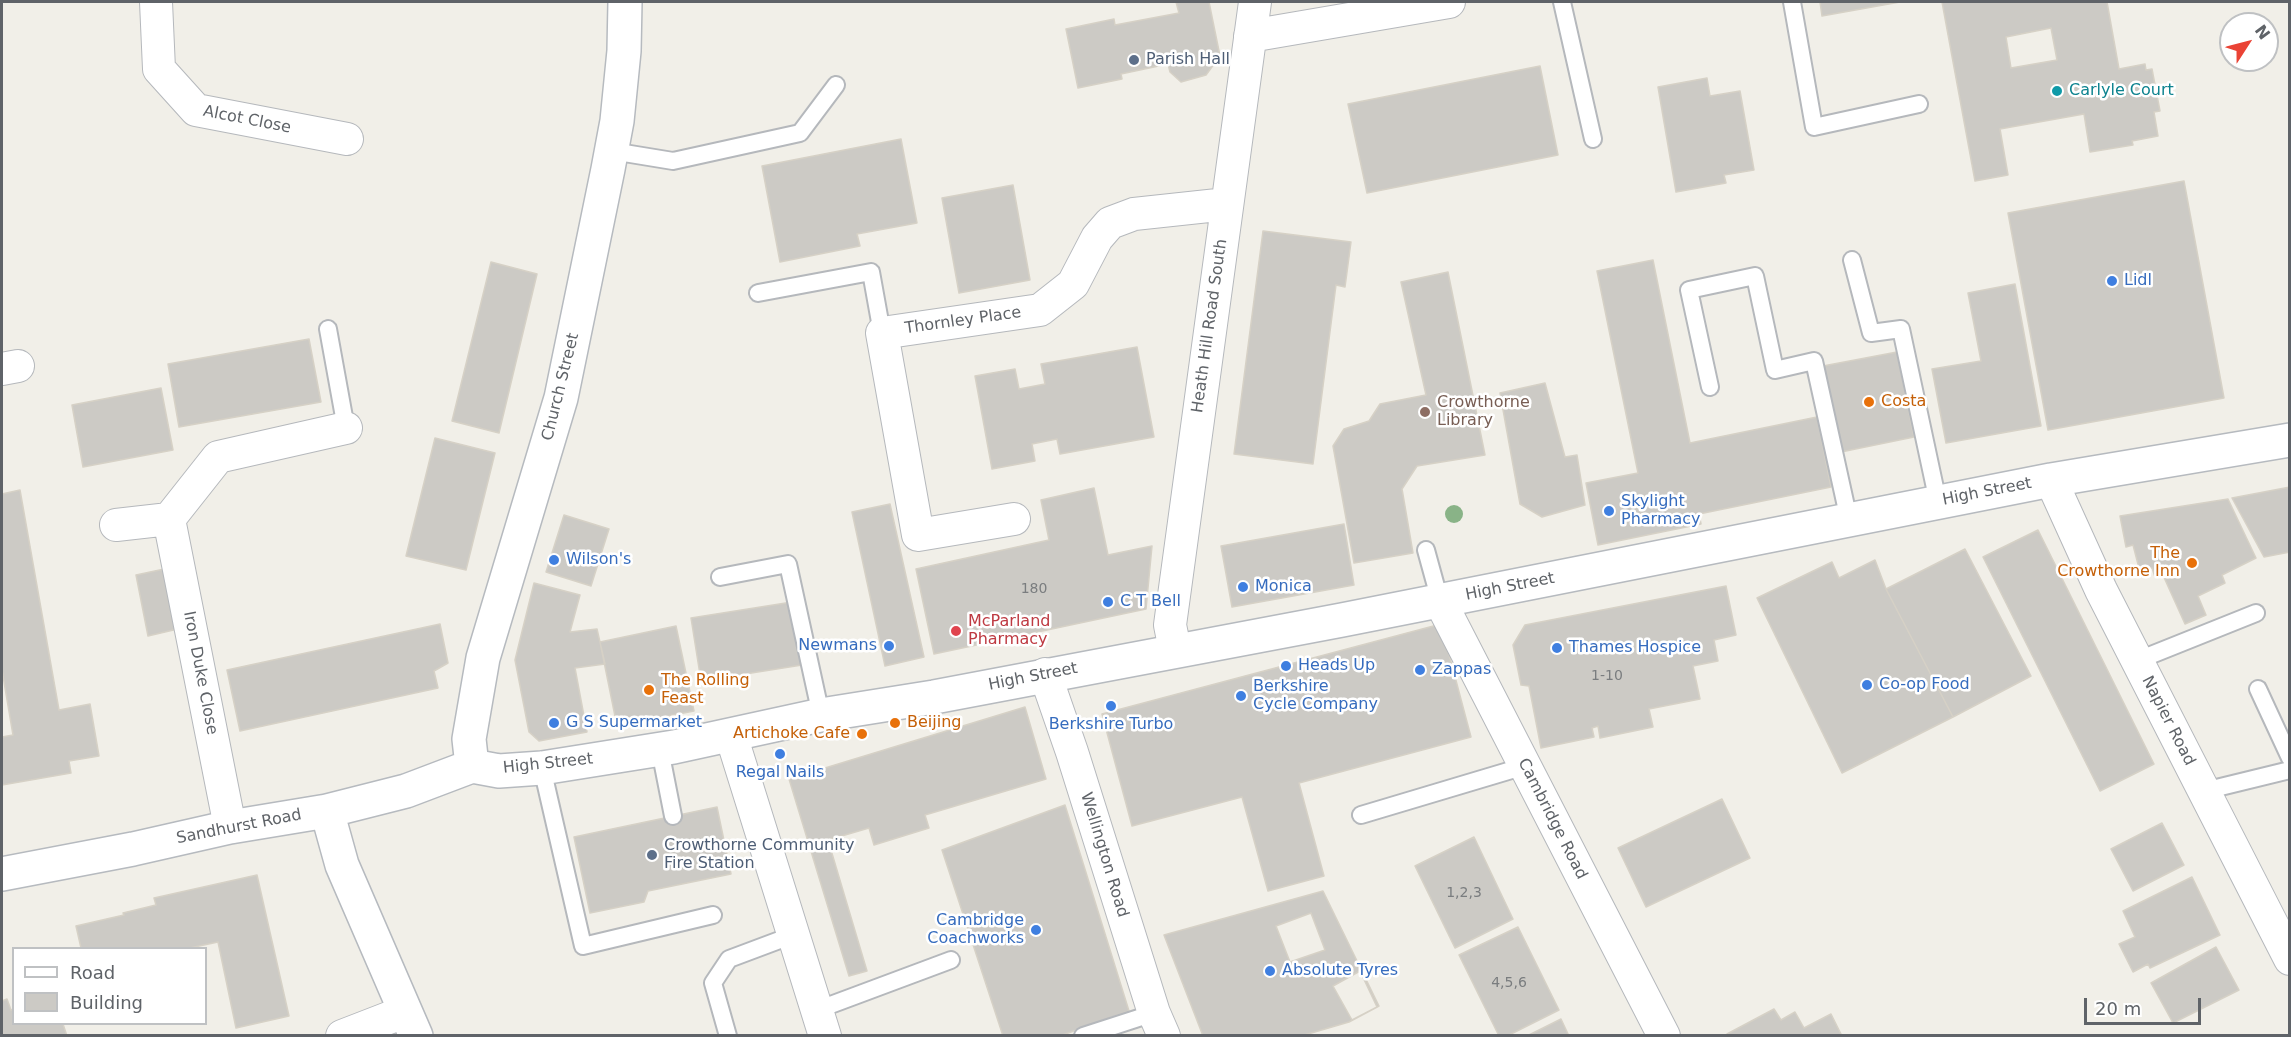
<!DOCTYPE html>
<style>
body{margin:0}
#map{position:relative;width:2291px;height:1037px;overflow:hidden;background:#f1efe8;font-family:"DejaVu Sans",sans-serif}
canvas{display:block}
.frame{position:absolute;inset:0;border:3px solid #5f6368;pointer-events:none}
.legend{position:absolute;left:12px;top:947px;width:195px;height:78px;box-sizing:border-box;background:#fff;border:2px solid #bfc1c3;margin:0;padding:8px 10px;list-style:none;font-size:18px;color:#5f6368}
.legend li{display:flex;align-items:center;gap:12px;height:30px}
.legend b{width:30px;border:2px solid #bfc1c3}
.north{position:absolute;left:2219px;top:12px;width:60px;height:60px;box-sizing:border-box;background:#fff;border:2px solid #bfc1c3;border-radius:50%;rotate:54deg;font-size:16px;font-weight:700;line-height:24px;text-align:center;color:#5f6368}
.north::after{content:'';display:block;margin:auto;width:21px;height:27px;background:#ea4335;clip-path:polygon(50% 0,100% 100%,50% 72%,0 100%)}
.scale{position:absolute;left:2084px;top:998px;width:117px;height:27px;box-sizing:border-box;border:3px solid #5f6368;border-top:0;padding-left:8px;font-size:18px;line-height:21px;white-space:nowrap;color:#5f6368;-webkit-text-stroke:4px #fff;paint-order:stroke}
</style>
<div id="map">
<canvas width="2291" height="1037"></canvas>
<div class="frame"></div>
<ul class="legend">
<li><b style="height:8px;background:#fff"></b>Road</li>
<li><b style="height:16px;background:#cccac5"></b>Building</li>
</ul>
<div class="north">N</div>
<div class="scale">20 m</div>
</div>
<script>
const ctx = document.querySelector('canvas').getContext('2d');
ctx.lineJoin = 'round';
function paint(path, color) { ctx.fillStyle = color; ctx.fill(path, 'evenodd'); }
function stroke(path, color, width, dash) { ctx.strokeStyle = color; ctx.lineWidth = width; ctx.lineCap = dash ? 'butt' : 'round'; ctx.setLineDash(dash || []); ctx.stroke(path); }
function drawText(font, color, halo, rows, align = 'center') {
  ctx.font = font + ' "DejaVu Sans",sans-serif'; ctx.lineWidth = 5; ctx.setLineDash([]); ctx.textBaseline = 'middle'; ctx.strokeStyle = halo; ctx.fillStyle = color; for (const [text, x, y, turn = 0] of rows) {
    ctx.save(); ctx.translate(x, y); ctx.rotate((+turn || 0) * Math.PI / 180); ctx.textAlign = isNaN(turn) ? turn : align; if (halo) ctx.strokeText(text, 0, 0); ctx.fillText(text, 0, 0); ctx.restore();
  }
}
const building = new Path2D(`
 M1176 2H1209L1220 56 1206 75 1181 82 1170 72 1168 64 1121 74 1122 79 1078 88 1066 29 1114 19 1115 25 1179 13Z
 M1820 2H1900L1822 16Z
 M1942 2H2107L2119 69 2145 64 2146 70 2152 69 2160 111 2154 112 2158 136 2132 141 2133 145 2090 152 2084 114 2000 129 2008 175 1975 181ZM2051 28 2057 60 2011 68 2006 37Z
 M1540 66 1558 155 1367 193 1348 104Z
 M1707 78 1710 96 1740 91 1754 170 1724 175 1726 183 1676 192 1658 87Z
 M901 139 917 223 857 234 860 246 780 262 762 166Z
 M2184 181 2224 398 2048 430 2008 213Z
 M1013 185 1030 280 959 293 942 198Z
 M1263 231 1351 242 1345 287 1336 285 1313 464 1234 454Z
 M1653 260 1690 443 1817 417 1831 487 1699 514 1701 524 1598 545 1586 483 1638 473 1597 271Z
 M491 262 537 274 499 433 452 421Z
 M1448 272 1485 455 1417 466 1402 489 1413 553 1354 563 1333 446 1344 429 1369 421 1380 404 1426 395 1401 282Z
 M2015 284 2041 426 1946 443 1932 369 1981 361 1968 293Z
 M309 339 321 402 179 427 168 364Z
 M1137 347 1154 437 1060 454 1057 439 1032 444 1035 461 992 469 975 376 1015 369 1019 389 1045 384 1041 364Z
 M1897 352 1914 437 1841 452 1823 366Z
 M1545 383 1565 457 1577 455 1585 505 1542 517 1520 504 1500 393Z
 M161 388 173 450 83 467 72 405Z
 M435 438 495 453 466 570 406 556Z
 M2290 487V552L2264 557 2232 498Z
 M1094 488 1108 555 1152 546 1146 609 934 654 916 569 1049 540 1041 500Z
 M20 490 59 710 90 704 99 756 69 761 71 773 2 785V737L13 735 2 670V494Z
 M2228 499 2256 558 2222 575 2225 583 2198 596 2206 615 2185 624 2162 573 2155 577 2152 568 2140 572 2133 545 2126 547 2120 516Z
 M890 504 924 657 885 666 852 512Z
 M564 515 609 529 591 586 546 572Z
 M1344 524 1354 585 1232 607 1221 546Z
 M2038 530 2154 764 2100 791 1983 557Z
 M1965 549 2031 676 1953 717 1886 589Z
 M1875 560 1886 589 1953 717 1842 773 1757 598 1832 562 1839 578Z
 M169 568 182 628 148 636 136 575Z
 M534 583 580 595 570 632 597 629 605 664 575 668 587 732 539 741 529 732 515 660Z
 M1726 586 1736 635 1714 640 1718 661 1693 666 1700 699 1649 709 1653 727 1600 738 1598 726 1592 728 1594 737 1541 748 1529 686 1521 685 1513 645 1525 625Z
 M792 602 802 665 701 681 691 618Z
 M440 624 448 663 434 671 438 688 240 731 227 670Z
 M1441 624 1471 737 1299 783 1324 876 1268 891 1242 797 1132 826 1102 714Z
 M676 626 694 711 617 726 600 642Z
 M1025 707 1046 779 925 815 929 828 874 845 869 828 828 840 867 971 849 976 789 779Z
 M1722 799 1750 858 1646 907 1618 848Z
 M1065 805 1129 1011 1060 1036H1003L942 850Z
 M717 807 731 874 648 891 644 902 590 913 574 837Z
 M2162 823 2184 865 2133 891 2111 849Z
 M1474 837 1513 919 1455 948 1415 866Z
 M257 875 289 1016 236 1028 218 942 190 948H81L76 926 124 915 123 913 156 905 154 898Z
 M2192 877 2220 935 2150 968 2148 964 2133 972 2119 944 2135 937 2123 911Z
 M1323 891 1379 1006 1349 1022 1301 1036H1203L1164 935Z
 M1311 913 1325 950 1290 962 1276 926Z
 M1518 927 1559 1010 1507 1036H1499L1459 955Z
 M2216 947 2239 990 2173 1023 2151 983Z
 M1360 971 1377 1007 1352 1020 1333 986Z
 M7 999 11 1010 14 1009V1024H63L67 1036H2V1001Z
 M1774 1009 1781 1020 1795 1012 1804 1028 1831 1014 1842 1036H1728L1727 1034Z
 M1561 1019 1569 1036H1527Z`);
const lane = new Path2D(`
 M1562 2 1593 139
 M1792 2 1814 127 1919 104
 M612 151 673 161 800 133 836 85
 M1852 260 1871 333 1901 329 1938 502
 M758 293 871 272 882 333
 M328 329 346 428
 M1710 387 1689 290 1755 276 1775 370 1814 361 1849 520
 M1426 550 1440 601
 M720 577 788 564 821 715
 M2136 661 2256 613
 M2258 689 2290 758
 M660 750 673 816
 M542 768 583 946 713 915
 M2204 791 2290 770
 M1361 815 1525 766
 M817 1010 951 960
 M728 1036 713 983 729 959 793 935
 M1083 1036 1154 1013`);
const street = new Path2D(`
 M156 2 159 69 196 110 347 139
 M1250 36 1449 2
 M2 369 18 366
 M2051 480 2101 590 2290 959
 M1014 519 918 535 882 333 1040 310 1073 284 1097 238 1110 223 1134 214 1227 204
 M116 525 169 519
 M1440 601 1664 1036
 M1175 650 1170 625 1255 2
 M1045 674 1072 752 1154 1013 1164 1036
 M731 735 825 1036
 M230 827 169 519 218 457 346 428
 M342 1036 404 1012`);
const secondary = new Path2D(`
 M472 766 499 771 542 768 674 747 821 715 934 697 1342 620 2051 480 2290 440
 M472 766 469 739 483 658 561 398 608 169 617 121 624 51 625 2
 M327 811 342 865 416 1036
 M2 874 133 849 230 827 327 811 406 791 472 766`);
const trees = [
 [1454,514]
];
const markers = [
 [1134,60,6,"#5c6f8a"],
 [2057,91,6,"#0f9aa8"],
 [2112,281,6,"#3f7fe0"],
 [1869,402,6,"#e8710a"],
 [1425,412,6,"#8d6e63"],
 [1609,511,6,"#3f7fe0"],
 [554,560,6,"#3f7fe0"],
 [2192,563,6,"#e8710a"],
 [1243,587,6,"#3f7fe0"],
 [1108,602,6,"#3f7fe0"],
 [956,631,6,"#e0444e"],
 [889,646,6,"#3f7fe0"],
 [1557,648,6,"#3f7fe0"],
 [1286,666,6,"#3f7fe0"],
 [1420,670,6,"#3f7fe0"],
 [1867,685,6,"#3f7fe0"],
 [649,690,6,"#e8710a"],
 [1241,696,6,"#3f7fe0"],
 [1111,706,6,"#3f7fe0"],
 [554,723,6,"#3f7fe0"],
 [895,723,6,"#e8710a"],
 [862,734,6,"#e8710a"],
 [780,754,6,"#3f7fe0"],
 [652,855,6,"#5c6f8a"],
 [1036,930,6,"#3f7fe0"],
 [1270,971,6,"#3f7fe0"]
];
const numberNames = [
 ["180",1034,589],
 ["1-10",1607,676],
 ["1,2,3",1464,893],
 ["4,5,6",1509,983]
];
const serviceNames = [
 ["Parish Hall",1146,60],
 ["Crowthorne Community",664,846],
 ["Fire Station",664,864]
];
const cultureNames = [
 ["Carlyle Court",2069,91]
];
const streetNames = [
 ["Alcot Close",247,120,11],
 ["Thornley Place",963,321,-8],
 ["Heath Hill Road South",1210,326,-82],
 ["Church Street",561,387,-76],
 ["High Street",1987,492,-11],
 ["High Street",1510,587,-11],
 ["Iron Duke Close",200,673,79],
 ["High Street",1033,677,-11],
 ["Napier Road",2168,721,63],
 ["High Street",548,764,-6],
 ["Cambridge Road",1552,819,63],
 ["Sandhurst Road",239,827,-11],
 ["Wellington Road",1104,855,73]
];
const shopNames = [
 ["Lidl",2124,281],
 ["Skylight",1621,502],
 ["Pharmacy",1621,520],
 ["Wilson's",566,560],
 ["Monica",1255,587],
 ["C T Bell",1120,602],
 ["Newmans",877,646,"right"],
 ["Thames Hospice",1569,648],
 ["Heads Up",1298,666],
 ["Zappas",1432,670],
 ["Co-op Food",1879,685],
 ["Berkshire",1253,687],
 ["Cycle Company",1253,705],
 ["G S Supermarket",566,723],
 ["Berkshire Turbo",1111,725,"center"],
 ["Regal Nails",780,773,"center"],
 ["Cambridge",1024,921,"right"],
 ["Coachworks",1024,939,"right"],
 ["Absolute Tyres",1282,971]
];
const foodNames = [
 ["Costa",1881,402],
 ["The",2180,554,"right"],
 ["Crowthorne Inn",2180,572,"right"],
 ["The Rolling",661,681],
 ["Feast",661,699],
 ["Beijing",907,723],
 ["Artichoke Cafe",850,734,"right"]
];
const educationNames = [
 ["Crowthorne",1437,403],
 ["Library",1437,421]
];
const healthNames = [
 ["McParland",968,622],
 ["Pharmacy",968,640]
];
paint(building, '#cccac5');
stroke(building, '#d6d1c6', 1.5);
stroke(lane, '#b5b8bc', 20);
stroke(street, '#b5b8bc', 34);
stroke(secondary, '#b6babf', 36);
stroke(lane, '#fff', 16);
stroke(street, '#fff', 32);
stroke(secondary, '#fff', 33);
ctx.fillStyle = '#89b387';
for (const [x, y] of trees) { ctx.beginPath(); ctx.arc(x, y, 9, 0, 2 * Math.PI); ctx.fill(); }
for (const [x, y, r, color] of markers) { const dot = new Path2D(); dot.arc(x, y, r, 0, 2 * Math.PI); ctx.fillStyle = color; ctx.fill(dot); stroke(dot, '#fff', 2); }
drawText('14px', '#7a7d7f', null, numberNames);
drawText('16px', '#4e5e75', '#fff', serviceNames, 'left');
drawText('16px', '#0d838f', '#fff', cultureNames, 'left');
drawText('16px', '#5f6368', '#fff', streetNames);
drawText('16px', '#366cbe', '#fff', shopNames, 'left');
drawText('16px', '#c56008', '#fff', foodNames, 'left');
drawText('16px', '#785e54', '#fff', educationNames, 'left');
drawText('16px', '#be3a42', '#fff', healthNames, 'left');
</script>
